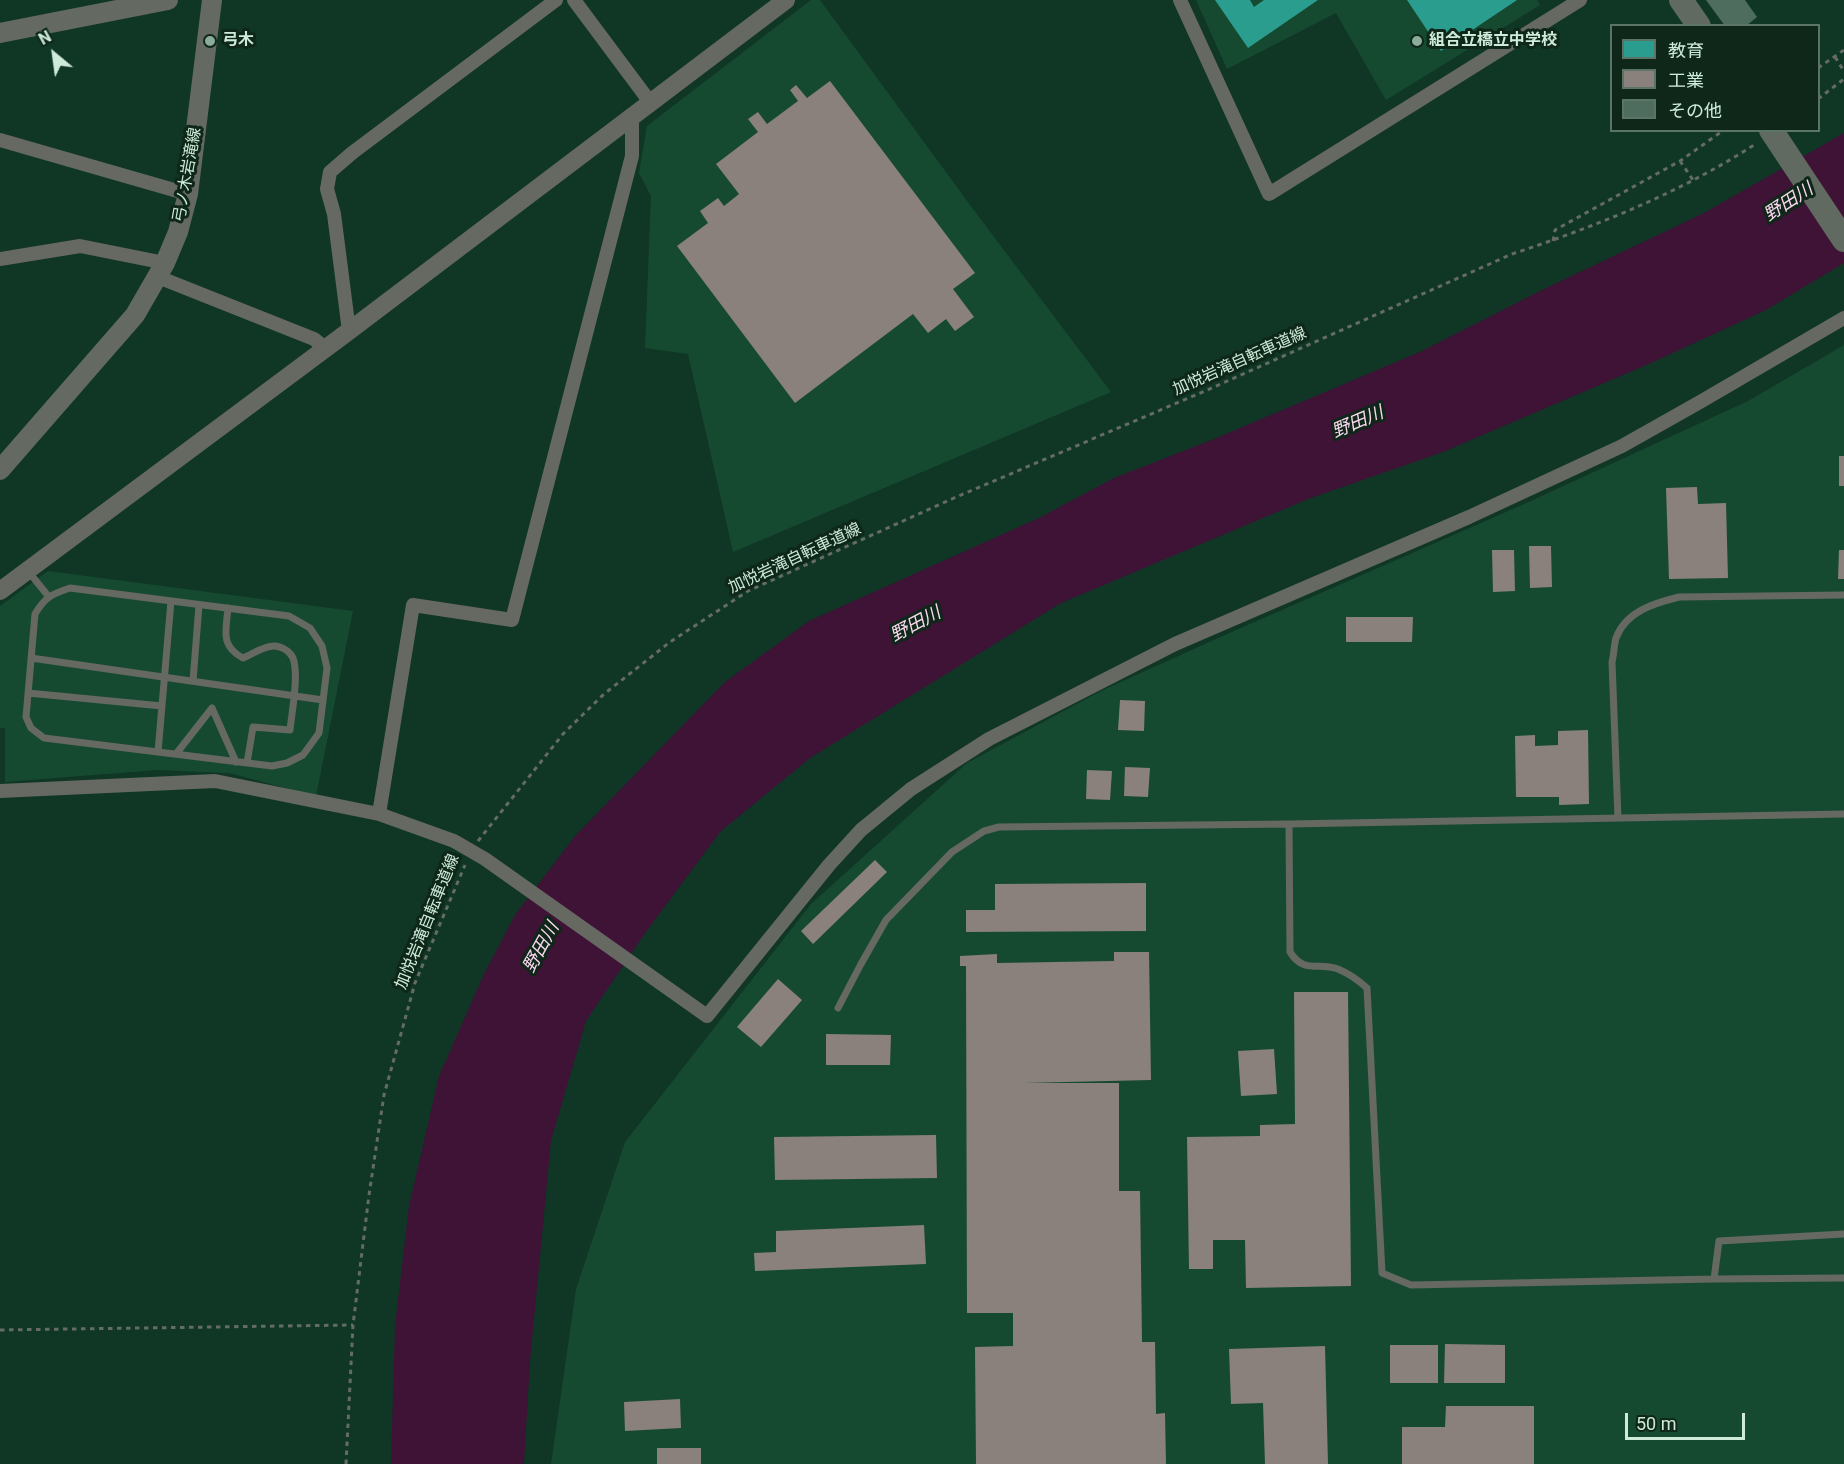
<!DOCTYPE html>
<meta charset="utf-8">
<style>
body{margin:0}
#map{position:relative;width:1844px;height:1464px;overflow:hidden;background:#103626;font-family:Roboto,"Noto Sans JP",sans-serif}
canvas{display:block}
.legend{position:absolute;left:1610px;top:24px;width:210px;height:108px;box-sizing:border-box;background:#0e2719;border:2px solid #5a7565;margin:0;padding:8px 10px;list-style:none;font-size:18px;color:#cdebd8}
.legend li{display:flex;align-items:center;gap:12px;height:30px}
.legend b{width:30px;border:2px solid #5a7565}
.north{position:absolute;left:24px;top:24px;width:60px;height:60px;-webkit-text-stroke:4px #0e2719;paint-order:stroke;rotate:331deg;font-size:16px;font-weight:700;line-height:24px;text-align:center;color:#cdebd8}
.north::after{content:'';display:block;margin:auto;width:21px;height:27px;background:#cdebd8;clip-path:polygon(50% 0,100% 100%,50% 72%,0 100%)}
.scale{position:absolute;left:1625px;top:1413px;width:120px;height:27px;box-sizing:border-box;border:3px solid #cdebd8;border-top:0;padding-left:8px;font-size:18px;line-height:21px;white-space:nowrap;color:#cdebd8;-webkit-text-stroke:4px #0e2719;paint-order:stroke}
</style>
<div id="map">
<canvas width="1844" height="1464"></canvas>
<ul class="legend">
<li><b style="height:16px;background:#2a9d8f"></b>教育</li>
<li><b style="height:16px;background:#8a817c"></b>工業</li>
<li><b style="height:16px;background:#4e6d5e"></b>その他</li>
</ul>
<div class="north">N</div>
<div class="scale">50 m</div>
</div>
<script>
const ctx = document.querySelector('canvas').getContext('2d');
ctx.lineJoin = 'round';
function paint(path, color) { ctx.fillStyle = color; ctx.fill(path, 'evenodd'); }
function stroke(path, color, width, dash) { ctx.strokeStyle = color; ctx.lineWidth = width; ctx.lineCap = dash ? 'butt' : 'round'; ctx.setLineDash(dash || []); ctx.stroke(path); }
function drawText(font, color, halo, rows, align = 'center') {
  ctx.font = font + ' Roboto,"Noto Sans JP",sans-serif'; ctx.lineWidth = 6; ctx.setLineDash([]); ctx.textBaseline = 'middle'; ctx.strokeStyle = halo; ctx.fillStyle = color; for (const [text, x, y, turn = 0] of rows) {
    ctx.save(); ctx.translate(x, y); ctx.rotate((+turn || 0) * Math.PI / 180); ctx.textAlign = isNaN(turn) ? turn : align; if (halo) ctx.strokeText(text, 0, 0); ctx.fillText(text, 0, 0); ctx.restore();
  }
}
const built = new Path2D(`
 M811 0H820L970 205 1111 392 733 552 688 354 645 348 651 196 639 173 647 126Z
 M1196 0H1537L1540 5 1386 100 1336 13 1227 69Z
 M1844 345V1464H551L576 1289 625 1142 811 904 967 763 1101 691 1227 634 1522 505 1748 401Z
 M48 571 353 611 316 796 229 773 157 770 5 782V728H0V606Z`);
const water = new Path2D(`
 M1844 133V263L1766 310 1651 363 1443 452 1308 499 1061 603 810 758 720 832 643 936 586 1021 551 1141 530 1361 524 1464H391L395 1325 409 1206 439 1076 484 974 515 915 575 836 725 682 809 621 1041 517 1114 478 1214 439 1422 351 1542 290 1704 213Z`);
const schools = new Path2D(`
 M1215 0H1250L1254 7 1264 0H1318L1248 48Z
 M1407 0H1517L1441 51Z`);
const industry = new Path2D(`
 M830 81 975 273 953 289 974 317 955 331 946 319 928 333 913 314 795 403 677 246 708 223 700 211 718 198 724 206 739 194 716 164 758 132 748 119 758 112 767 124 798 101 790 90 796 85 807 98Z
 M1839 456H1844V486H1839Z
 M1697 487 1698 504 1726 503 1728 578 1669 579 1666 488Z
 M1529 546H1551L1552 587 1530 588Z
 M1492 550H1514L1515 591 1493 592Z
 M1839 550H1844V579H1838Z
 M1346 617H1413L1412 642H1346Z
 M1120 700 1145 701 1144 731 1118 730Z
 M1588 730 1589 804 1559 805V797H1516L1515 736 1535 735V746L1558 745V731Z
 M1125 767 1150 768 1148 797 1124 796Z
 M1087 770 1112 771 1110 800 1086 799Z
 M875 860 887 872 813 944 801 931Z
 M1146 883V931L966 932V910H995V884Z
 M1114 952H1149L1151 1080 1024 1083H1119V1191H1140L1142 1342H1155L1156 1414 1165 1413 1166 1464H976L975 1347 1013 1346V1313H967L966 966H960V956L997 954V963L1114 961Z
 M778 979 802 1000 761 1047 737 1027Z
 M1294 992H1348L1351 1286 1246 1288 1245 1240H1213V1269H1189L1187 1137 1260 1136V1125L1295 1124Z
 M826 1034 891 1035 890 1065H826Z
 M1274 1049 1277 1094 1241 1096 1238 1051Z
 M936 1135 937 1178 775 1180 774 1137Z
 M924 1225 926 1264 755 1271 754 1253 776 1252V1231Z
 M1445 1344 1505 1345V1383H1444Z
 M1390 1345H1438V1383H1390Z
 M1325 1346 1328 1464H1265L1263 1403 1231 1404 1229 1349Z
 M680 1399 681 1428 625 1431 624 1402Z
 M1446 1406H1534V1464H1402V1427H1445Z
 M657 1448H701V1464H657Z`);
const building = new Path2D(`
 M1706 0H1745L1757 17 1746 26H1725Z`);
const path = new Path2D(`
 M1835 57 1844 71
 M1818 68 1844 50
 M1818 99 1844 79
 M1680 161 1693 180
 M1553 241 1555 230 1680 161 1724 130
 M478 841 563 734 604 694 670 642 748 591 954 498 1205 391 1512 254C1597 226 1682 192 1757 143
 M0 1330 353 1325
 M346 1464 353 1325 369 1195 384 1095 415 983 465 865`);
const service = new Path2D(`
 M28 571 49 597
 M70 588 289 616 310 628 322 646 327 668 319 733 303 755 287 763 272 766 44 738 31 728 26 717 35 614C45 597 52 594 70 588Z
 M228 608C226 631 220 646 243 658 253 654 263 646 274 646 281 646 290 651 293 658 299 675 292 711 290 730L253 727 247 763
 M31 658 323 700
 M193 681 199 605
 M28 693 162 706
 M158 752 171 601
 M176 754 212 708 236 762
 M1618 818 1612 662C1614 654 1614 645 1616 638 1626 611 1655 603 1679 597L1844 595
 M1289 824 1290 952C1304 974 1318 962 1338 969 1350 974 1358 980 1367 988L1382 1273 1411 1285 1714 1279 1719 1241 1844 1234
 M838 1008 861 964 886 920 952 852 984 831 999 827 1289 824 1844 814
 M1714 1279 1844 1278`);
const minor = new Path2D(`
 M574 0 650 102
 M1180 0 1269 194 1580 0
 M0 140 188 194
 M0 259 80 246 165 263
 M158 277 314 339 325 348
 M349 331 334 214 327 189 330 172 352 153 556 0
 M0 791 215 781 379 814 454 841 485 859 707 1016 829 865 861 830 911 789 989 739 1175 644 1469 517 1622 446 1700 402 1844 318
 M379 814 413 605 512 620 632 156V115`);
const tertiary = new Path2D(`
 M0 591 349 331 786 0`);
const secondary = new Path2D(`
 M0 33 168 0
 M0 470 135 315 165 263 178 232 188 194 212 0`);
const trunk = new Path2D(`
 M1681 0 1699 26`);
const trunkBridge = new Path2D(`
 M1771 130 1844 240`);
const markers = [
 [210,41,6,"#8bac9a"],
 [1417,41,6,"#8bac9a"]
];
const poiNames = [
 ["弓木",222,41],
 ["組合立橋立中学校",1429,41]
];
const streetNames = [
 ["弓ノ木岩滝線",188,175,-80],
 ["加悦岩滝自転車道線",1240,362,-24],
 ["加悦岩滝自転車道線",795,559,-25],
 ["加悦岩滝自転車道線",428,922,-68]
];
const waterNames = [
 ["野田川",1789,203,-33],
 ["野田川",1358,423,-23],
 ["野田川",916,625,-28],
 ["野田川",542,948,-61]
];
paint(built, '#164a30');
paint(water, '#3e1336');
paint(schools, '#2a9d8f');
paint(industry, '#8a817c');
paint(building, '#4e6d5e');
stroke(path, '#646c64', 3, [4.5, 4.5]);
stroke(service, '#666862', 7);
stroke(minor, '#666862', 14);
stroke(tertiary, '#666862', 18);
stroke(secondary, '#646962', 20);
stroke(trunk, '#606a60', 24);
stroke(trunkBridge, '#606a60', 24);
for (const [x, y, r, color] of markers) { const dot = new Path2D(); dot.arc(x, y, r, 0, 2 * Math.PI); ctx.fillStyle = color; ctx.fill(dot); stroke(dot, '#0e2719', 2); }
drawText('bold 16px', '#cdebd8', '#0e2719', poiNames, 'left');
drawText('16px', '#cdebd8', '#0e2719', streetNames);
drawText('italic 18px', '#fbd8ef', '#0e2719', waterNames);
</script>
